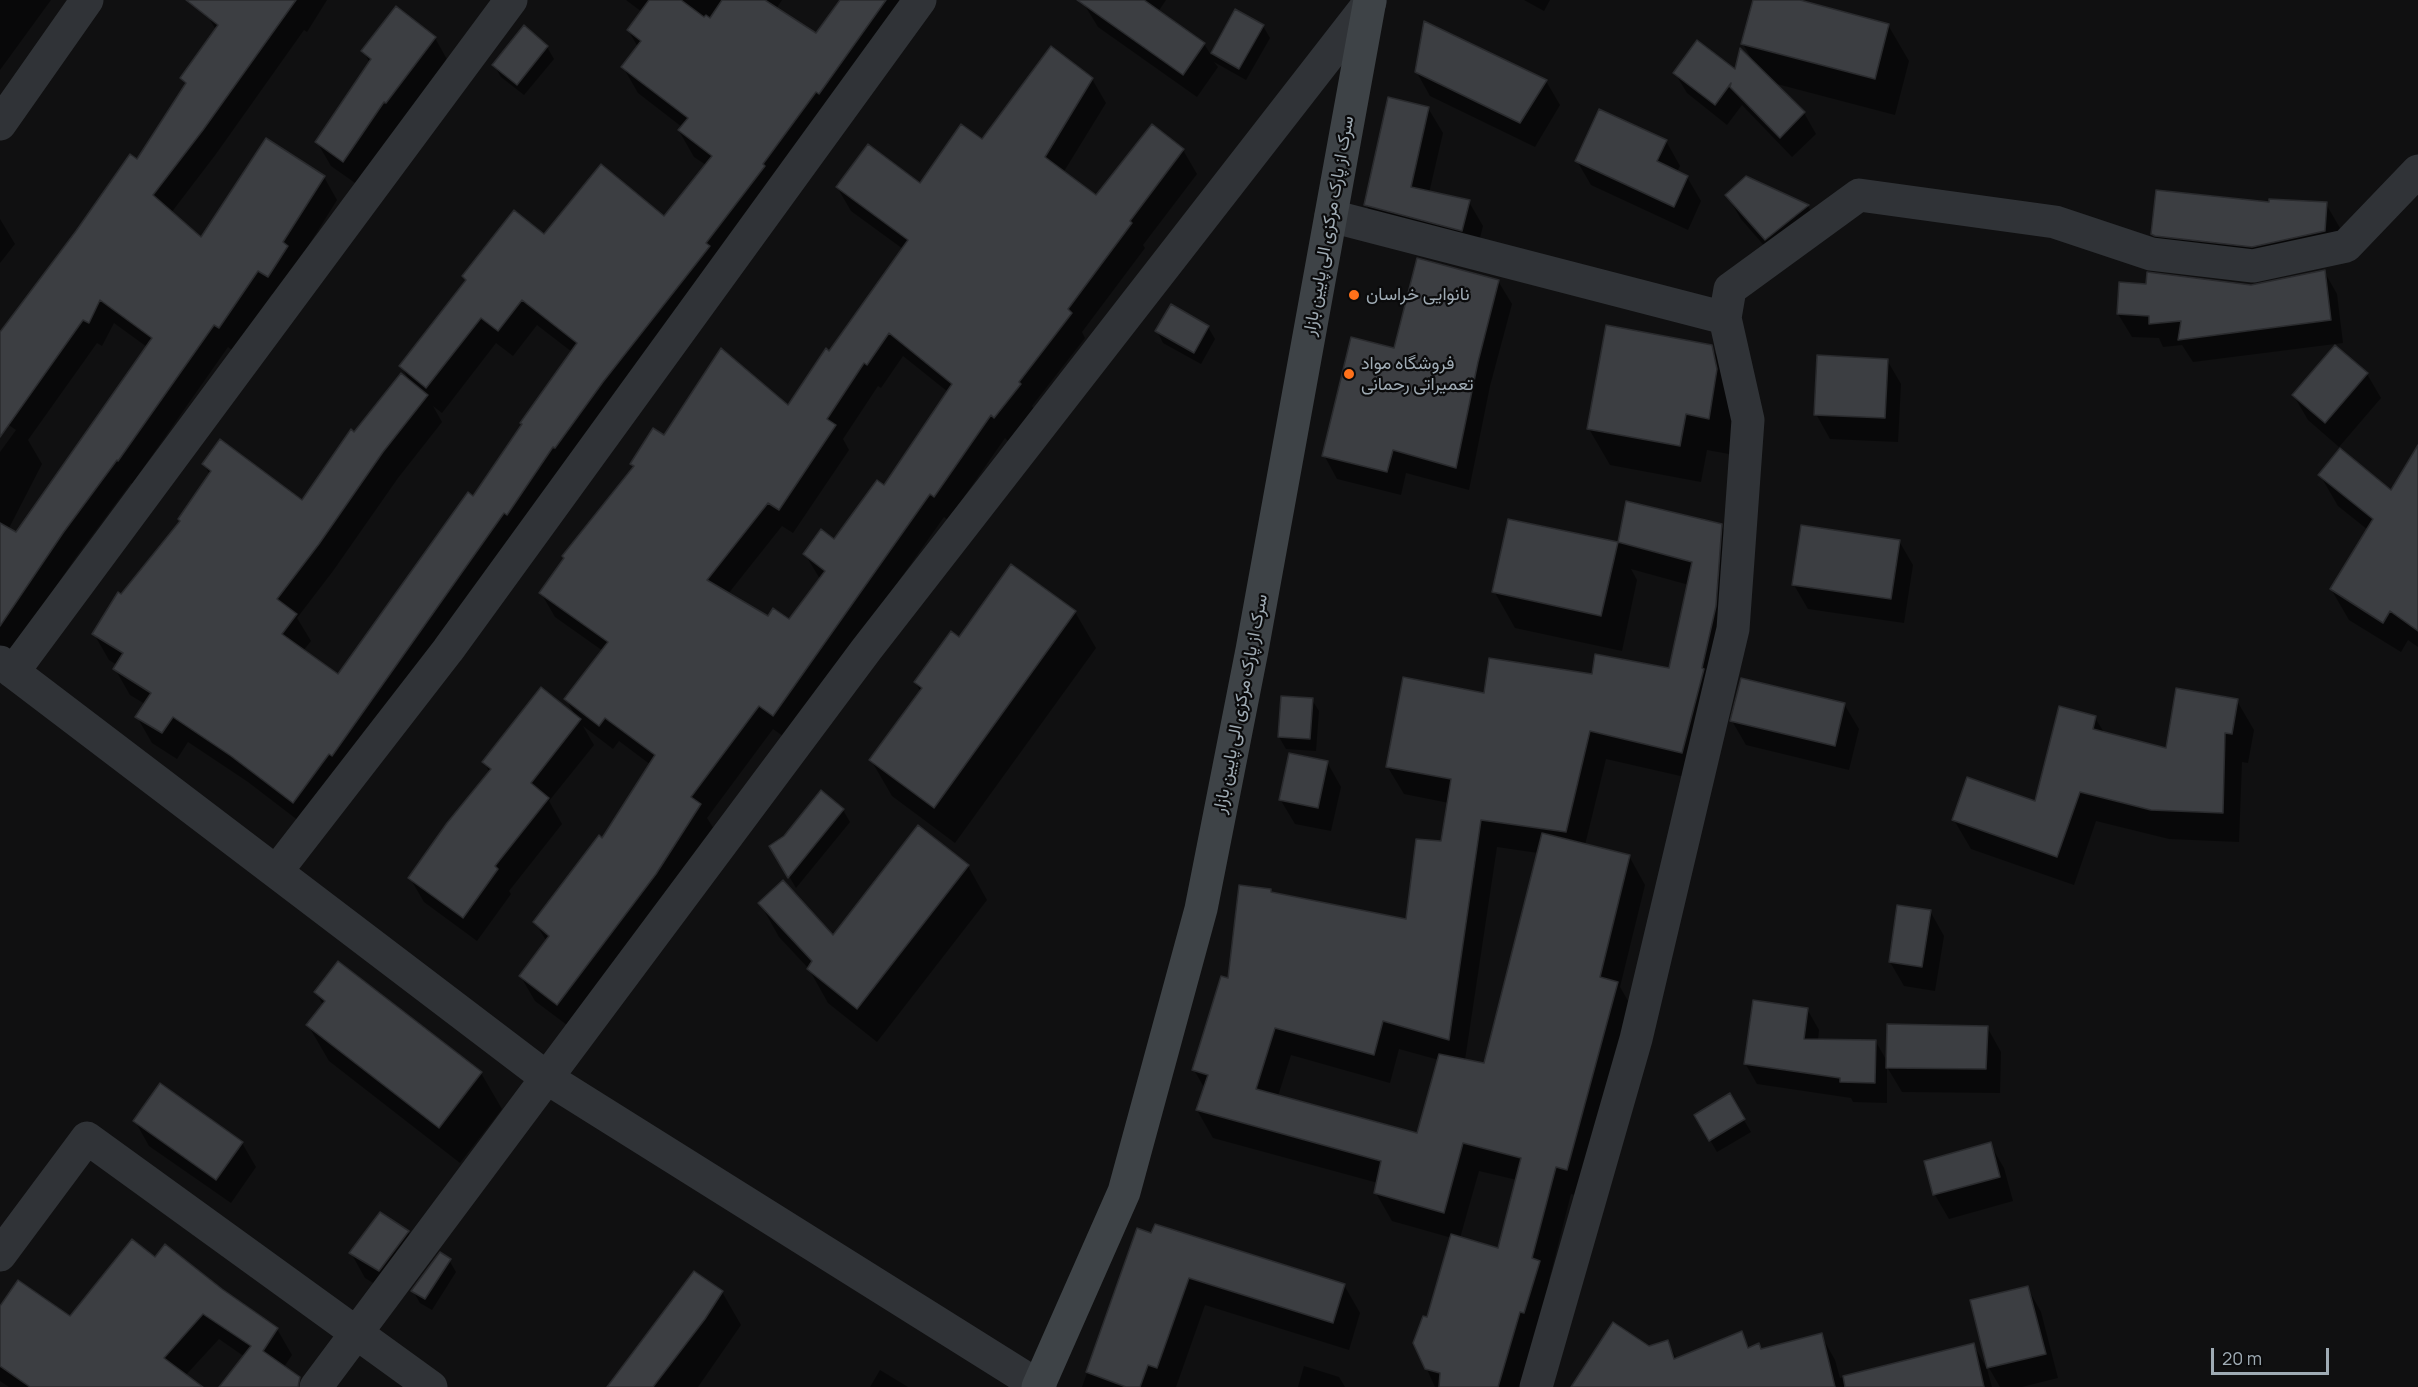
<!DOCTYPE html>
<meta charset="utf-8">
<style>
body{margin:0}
#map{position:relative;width:2418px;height:1387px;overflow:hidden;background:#101011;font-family:Manrope,sans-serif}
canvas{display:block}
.scale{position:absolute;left:2211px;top:1348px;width:118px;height:27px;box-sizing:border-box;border:3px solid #9fabb4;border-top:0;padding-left:8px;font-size:18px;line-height:21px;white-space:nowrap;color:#9fabb4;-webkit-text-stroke:4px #0b0b0c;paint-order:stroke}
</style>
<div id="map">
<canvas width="2418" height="1387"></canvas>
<div class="scale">20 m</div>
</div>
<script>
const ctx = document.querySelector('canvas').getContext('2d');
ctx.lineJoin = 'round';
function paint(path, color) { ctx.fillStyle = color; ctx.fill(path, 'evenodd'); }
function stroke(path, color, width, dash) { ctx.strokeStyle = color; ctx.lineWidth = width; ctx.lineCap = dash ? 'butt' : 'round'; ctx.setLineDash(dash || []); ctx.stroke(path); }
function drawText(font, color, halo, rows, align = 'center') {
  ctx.font = font + ' Manrope,Vazirmatn,sans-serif'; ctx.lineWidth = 4.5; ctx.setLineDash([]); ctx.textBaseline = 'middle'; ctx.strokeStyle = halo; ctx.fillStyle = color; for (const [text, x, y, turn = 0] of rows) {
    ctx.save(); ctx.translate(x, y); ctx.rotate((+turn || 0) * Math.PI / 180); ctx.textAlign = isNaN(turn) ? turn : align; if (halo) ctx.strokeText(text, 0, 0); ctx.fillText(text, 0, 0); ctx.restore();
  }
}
const shadow = new Path2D(`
 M0 0H51L0 70Z
 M219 0H327L307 32 304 30 216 154 171 213 201 239 324 177 337 200 297 264 281 300 272 294 233 351 228 347 132 484 131 483 76 557 37 614 4 657 0 654V452L16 430 0 419V335L137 161 186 86 182 78 216 30 208 16ZM114 323 147 347 16 534 8 530 42 464 28 440 97 343 102 346Z
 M626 0H782L776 9 817 35 841 0H920L308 828 248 782 188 742 177 759 152 743 137 717 145 704 130 695 115 669 117 665 109 660 94 634 181 522 210 475 204 464 302 502 355 434 410 382 401 366 467 282 464 277 544 236 665 218 706 165 694 157 679 131 682 127 638 93 623 67 638 47 628 30 642 12ZM537 325 572 352 473 498 338 677 303 651 311 641 297 618 333 571 398 478 442 422 433 406 442 413 496 343 513 356Z
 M1087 0H1166L1158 12 1204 44 1211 55 1236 11 1263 26 1270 38 1246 80 1214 62 1218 67 1197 97 1098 27 1084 4Z
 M1524 0H1550L1544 11Z
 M1754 0H1794L1888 25 1909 61 1895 115 1773 83 1804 113 1816 134 1792 157 1742 105 1727 125 1687 93 1675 73 1736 72 1752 60 1743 44Z
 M435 38 449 63 358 185 331 166 317 142 370 63 363 51Z
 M547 47 554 59 524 95 501 77 494 65Z
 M1416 71 1546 81 1560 105 1535 147 1430 96Z
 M1092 79 1106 103 1063 173 1096 198 1183 150 1197 174 1143 245 1145 248 1082 332 1085 338 1032 406 1034 409 1008 441 1005 438 948 520 944 517 787 739 773 729 707 818 714 829 571 1028 535 1001 521 977 547 942 535 922 603 840 651 765 619 741 613 749 583 726 594 745 549 801 562 824 509 891 511 894 477 941 424 902 410 878 490 773 484 762 576 717 566 699 603 651 555 617 541 593 634 468 632 464 665 437 788 407 830 353 903 249 851 211 837 187 920 185 982 141ZM1177 156H1180L1126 227 1124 226ZM903 356 948 392 884 487 835 541 805 554 820 579 789 622 768 618 728 594 782 526 793 533 849 450 843 439 878 386 881 388Z
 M1428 108 1443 133 1429 193 1469 202 1483 226 1476 254 1380 229 1366 205Z
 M1666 141 1680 166 1677 172 1687 177 1701 201 1688 230 1591 185 1577 161Z
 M1746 178 1808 206 1822 230 1780 264 1741 219 1727 195Z
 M2271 203 2326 204 2340 228 2339 256 2167 258 2153 234Z
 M0 219 15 244 0 263Z
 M2324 271 2337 294 2343 343 2193 362 2182 345 2163 347 2159 338 2132 337 2118 314Z
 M1498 281 1512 304 1490 386 1469 490 1406 473 1401 495 1337 479 1324 455 1395 349Z
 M1208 327 1215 339 1201 364 1163 343 1157 331Z
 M1711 346 1732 382 1737 407 1729 454 1707 450 1701 482 1610 465 1589 429Z
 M2336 347 2367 374 2381 398 2339 447 2308 420 2294 396Z
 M1887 360 1901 384 1898 442 1830 439 1816 414Z
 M2418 448V647L2408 640 2401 652 2349 620 2331 589 2368 530 2338 506 2320 475 2391 492Z
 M1628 503 1721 525 1737 553 1698 780 1606 759 1585 845 1629 856 1645 885 1620 987 1634 1011 1583 1197 1571 1194 1549 1280 1555 1290 1522 1387H1435L1415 1343 1428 1319 1452 1238 1392 1221 1376 1193 1378 1183 1213 1138 1197 1110 1205 1089 1194 1070 1229 980 1270 890 1273 894 1407 921 1442 843 1449 803 1404 794 1387 766 1485 695 1593 676 1670 670 1689 585 1631 569 1637 580 1622 651 1515 628 1494 591 1509 520 1619 544ZM1497 847 1538 853 1485 1064 1465 1060ZM1399 1049 1439 1060 1419 1135 1278 1096 1291 1055 1390 1083ZM1479 1171 1517 1180 1499 1250 1460 1238Z
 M1899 541 1913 565 1904 623 1808 609 1794 585Z
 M1075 612 1096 648 955 843 892 796 871 760 921 692 915 682 959 639Z
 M1312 700 1319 711 1316 751 1286 749 1279 737Z
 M2237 701 2254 730 2248 763 2242 762 2239 842 2169 839 2096 821 2074 885 1971 849 1954 820 2036 803 2095 718 2105 734 2167 750Z
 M1844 704 1859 729 1849 770 1746 745 1732 721Z
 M1327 762 1341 787 1331 831 1295 824 1280 799Z
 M843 810 850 822 796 888 771 846Z
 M968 866 987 900 877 1042 828 1003 809 969 779 937 760 903 833 937Z
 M1930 911 1944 936 1935 991 1904 986 1890 962Z
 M316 992 481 1073 502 1109 460 1163 329 1061 308 1025 323 1005Z
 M1807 1009 1819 1030 1818 1040 1876 1042 1888 1063 1987 1027 2001 1052 2000 1093 1902 1092 1887 1067V1103L1853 1102 1851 1098 1757 1084 1745 1063Z
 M1729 1095 1751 1132 1717 1152 1696 1116Z
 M135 1121 242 1143 256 1167 231 1203 149 1146Z
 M1990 1144 2004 1168 2013 1201 1949 1219 1935 1195 1926 1162Z
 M1138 1230 1344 1285 1360 1313 1349 1350 1205 1305 1176 1387H1082Z
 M408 1232 422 1256 393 1295 365 1278 351 1253Z
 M155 1259 221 1291 277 1329 292 1355 284 1367 297 1387H221L245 1357 219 1339 185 1376 200 1387H9L0 1381V1309L71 1318Z
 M449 1260 456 1272 432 1310 420 1303 413 1291Z
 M2027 1287 2041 1312 2058 1378 2022 1387H2000L1989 1368 1972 1301Z
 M722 1292 741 1325 698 1387H608Z
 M1741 1333 1750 1348 1761 1350 1821 1335 1835 1360 1840 1378 1973 1344 1987 1369 1992 1387H1585L1649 1347 1667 1342 1677 1359Z
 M1304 1366 1339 1377 1345 1387H1298Z
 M880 1370 908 1387H870Z`);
const building = new Path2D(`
 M186 0H296L203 130 153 195 201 237 266 138 325 176 283 242 288 246 268 277 258 271 219 328 214 325 118 461 117 460 63 533 0 626V523L16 532 152 338 100 300 89 323 83 320 0 437V332L76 231 130 154 137 159 186 83 180 78 218 25Z
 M649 0H681L704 17 706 15 710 18 722 0H765L816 33 840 0H886L819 94 816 92 763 164 765 166 706 243 710 246 603 382 555 448 553 447 507 515 504 513 332 756 329 754 293 803 231 756 173 717 162 733 135 717 151 693 113 669 123 653 92 634 118 592 121 594 180 521 178 519 211 471 202 464 220 439 302 500 351 429 354 432 401 373 428 395 383 452 319 544 277 599 297 614 282 634 338 674 468 492 473 496 522 424 520 423 577 343 522 300 498 331 481 318 426 388 399 366 466 280 462 276 514 210 544 234 601 164 664 216 712 156 678 130 688 118 621 67 641 41 627 30Z
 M1077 0H1144L1205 43 1183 75Z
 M1753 0H1800L1889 24 1875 79 1741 44Z
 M396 6 436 37 386 103 384 102 343 162 315 142 371 59 361 51Z
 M1235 9 1264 25 1239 69 1211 53Z
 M1424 21 1547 80 1520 123 1415 72Z
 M524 25 548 46 517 85 492 65Z
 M1697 40 1735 69 1740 48 1805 112 1780 138 1730 87 1731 83 1715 105 1673 73Z
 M1051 46 1093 78 1045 157 1096 195 1152 124 1184 149 1130 221 1132 223 1068 309 1072 313 1019 382 1021 384 994 418 991 415 934 497 930 494 773 716 759 706 691 797 701 804 656 874 557 1005 519 976 549 936 533 922 599 835 602 838 655 755 605 718 599 726 564 699 608 642 539 593 564 558 562 556 634 466 630 464 653 428 664 435 721 348 788 405 826 348 829 351 908 240 836 187 868 144 920 183 961 124 982 139ZM889 333 952 384 884 485 877 480 834 539 821 529 803 554 825 571 789 619 773 608 768 616 707 580 768 503 779 510 836 425 827 419 864 363 867 365Z
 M1388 97 1429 107 1411 187 1470 200 1462 231 1364 205Z
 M1599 109 1667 140 1657 161 1688 176 1674 207 1575 161Z
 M1746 176 1809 205 1765 240 1725 195Z
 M2156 190 2269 202V199L2327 202 2325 231 2252 247 2155 236 2151 234Z
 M1417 258 1499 280 1478 362 1456 468 1393 450 1387 472 1322 456 1351 337 1394 348Z
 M2325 270 2331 320 2178 340 2181 321 2149 324V316L2117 314 2119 282 2146 284 2147 272 2251 285Z
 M1171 304 1209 326 1194 353 1155 331Z
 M1606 325 1712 345 1717 369 1709 419 1686 414 1680 446 1587 429Z
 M2335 345 2368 373 2325 423 2292 395Z
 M1817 355 1888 359 1885 418 1814 415Z
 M2418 445V631L2390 611 2383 623 2330 589 2373 519 2318 475 2340 448 2391 490Z
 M1626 501 1722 524 1716 606 1702 668 1704 669 1682 753 1590 731 1566 832 1481 820 1449 1040 1383 1021 1374 1055 1275 1028 1256 1089 1417 1133 1439 1054 1484 1063 1542 833 1630 855 1600 977 1618 982 1567 1170 1556 1167 1532 1258 1540 1261 1524 1313 1520 1312 1498 1387H1439L1440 1373 1425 1369 1413 1343 1423 1316 1427 1317 1451 1234 1498 1248 1521 1158 1463 1143 1444 1213 1374 1193 1381 1161 1196 1110 1208 1075 1192 1070 1221 976 1228 978 1239 885 1271 889V892L1406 919 1416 839 1441 841 1451 779 1386 767 1403 677 1484 693 1489 658 1592 674 1595 654 1669 668 1692 562 1618 542Z
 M1508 519 1618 542 1601 616 1492 592Z
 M1801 525 1900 540 1891 599 1792 585Z
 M1011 564 1076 611 934 808 869 760 922 688 914 682 951 631 959 637Z
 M1741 678 1845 703 1835 746 1730 721Z
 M541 687 581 719 531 783 549 798 495 866 498 869 463 918 408 878 447 823 491 769 482 762Z
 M2176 688 2238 699 2232 734 2225 733 2223 813 2151 810 2080 792 2057 857 1952 820 1967 777 2035 801 2059 706 2096 716 2093 729 2166 748Z
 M1281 696 1313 698 1310 739 1278 737Z
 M1289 753 1328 761 1318 808 1279 800Z
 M821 790 844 809 788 878 769 846 784 836Z
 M918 825 969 865 857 1009 807 969 812 961 758 903 783 880 833 935Z
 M1897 905 1931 910 1922 967 1889 962Z
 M338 961 482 1072 439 1128 306 1025 325 1001 314 992Z
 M1753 1000 1808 1008 1804 1039 1876 1040 1875 1083 1840 1082V1078L1744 1064Z
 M1887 1024 1988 1026 1986 1069 1886 1068Z
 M160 1083 243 1142 216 1180 133 1121Z
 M1730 1093 1745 1119 1709 1141 1694 1115Z
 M1991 1142 2000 1177 1933 1195 1924 1161Z
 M380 1212 409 1231 379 1271 349 1253Z
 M1155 1224 1345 1284 1333 1323 1189 1278 1157 1368 1148 1365 1140 1387H1126L1086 1372 1137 1228 1151 1233Z
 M132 1239 155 1257 165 1244 222 1289 278 1328 263 1351 300 1377 298 1387H219L251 1346 203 1314 164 1358 203 1387H30L0 1366V1306L18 1280 70 1316Z
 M440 1252 451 1259 425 1299 411 1291Z
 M694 1271 723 1291 705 1319 653 1387H607Z
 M2028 1286 2046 1354 1987 1368 1970 1300Z
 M1613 1322 1649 1346 1668 1340 1674 1359 1742 1331 1748 1348 1759 1343 1761 1349 1822 1333 1835 1387H1571Z
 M1974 1343 1984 1387H1845L1843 1376Z`);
const minor = new Path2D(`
 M0 124 87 0
 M1331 216 1725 318
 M0 662 547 1078 1040 1387
 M13 672 511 0
 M276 872 448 650 920 0
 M0 1255 87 1138 431 1387
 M316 1387 866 650 1370 2
 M1536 1387 1636 1039 1733 629 1748 420 1725 318 1730 289 1859 195 2055 222 2151 254 2253 266 2346 246 2418 171`);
const secondary = new Path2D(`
 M1038 1387 1124 1192 1201 909 1252 650 1370 0`);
const markers = [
 [1354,295,6,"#ff711a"],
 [1349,374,6,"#ff711a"]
];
const streetNames = [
 ["سرک از پارک مرکزی الی پایین بازار",1329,226,-80],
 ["سرک از پارک مرکزی الی پایین بازار",1241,704,-79]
];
const poiNames = [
 ["نانوایی خراسان",1366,295],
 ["فروشگاه مواد",1361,364],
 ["تعمیراتی رحمانی",1361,385]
];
paint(shadow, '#0007');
paint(building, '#3c3e42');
stroke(building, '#2a2b2e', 1.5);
stroke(minor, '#303337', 33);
stroke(secondary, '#3e4347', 33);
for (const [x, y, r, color] of markers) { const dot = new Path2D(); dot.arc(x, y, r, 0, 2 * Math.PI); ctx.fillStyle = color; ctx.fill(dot); stroke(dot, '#0b0b0c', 2); }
drawText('18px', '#9fabb4', '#0b0b0c', streetNames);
drawText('18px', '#9fabb4', '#0b0b0c', poiNames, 'left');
</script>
